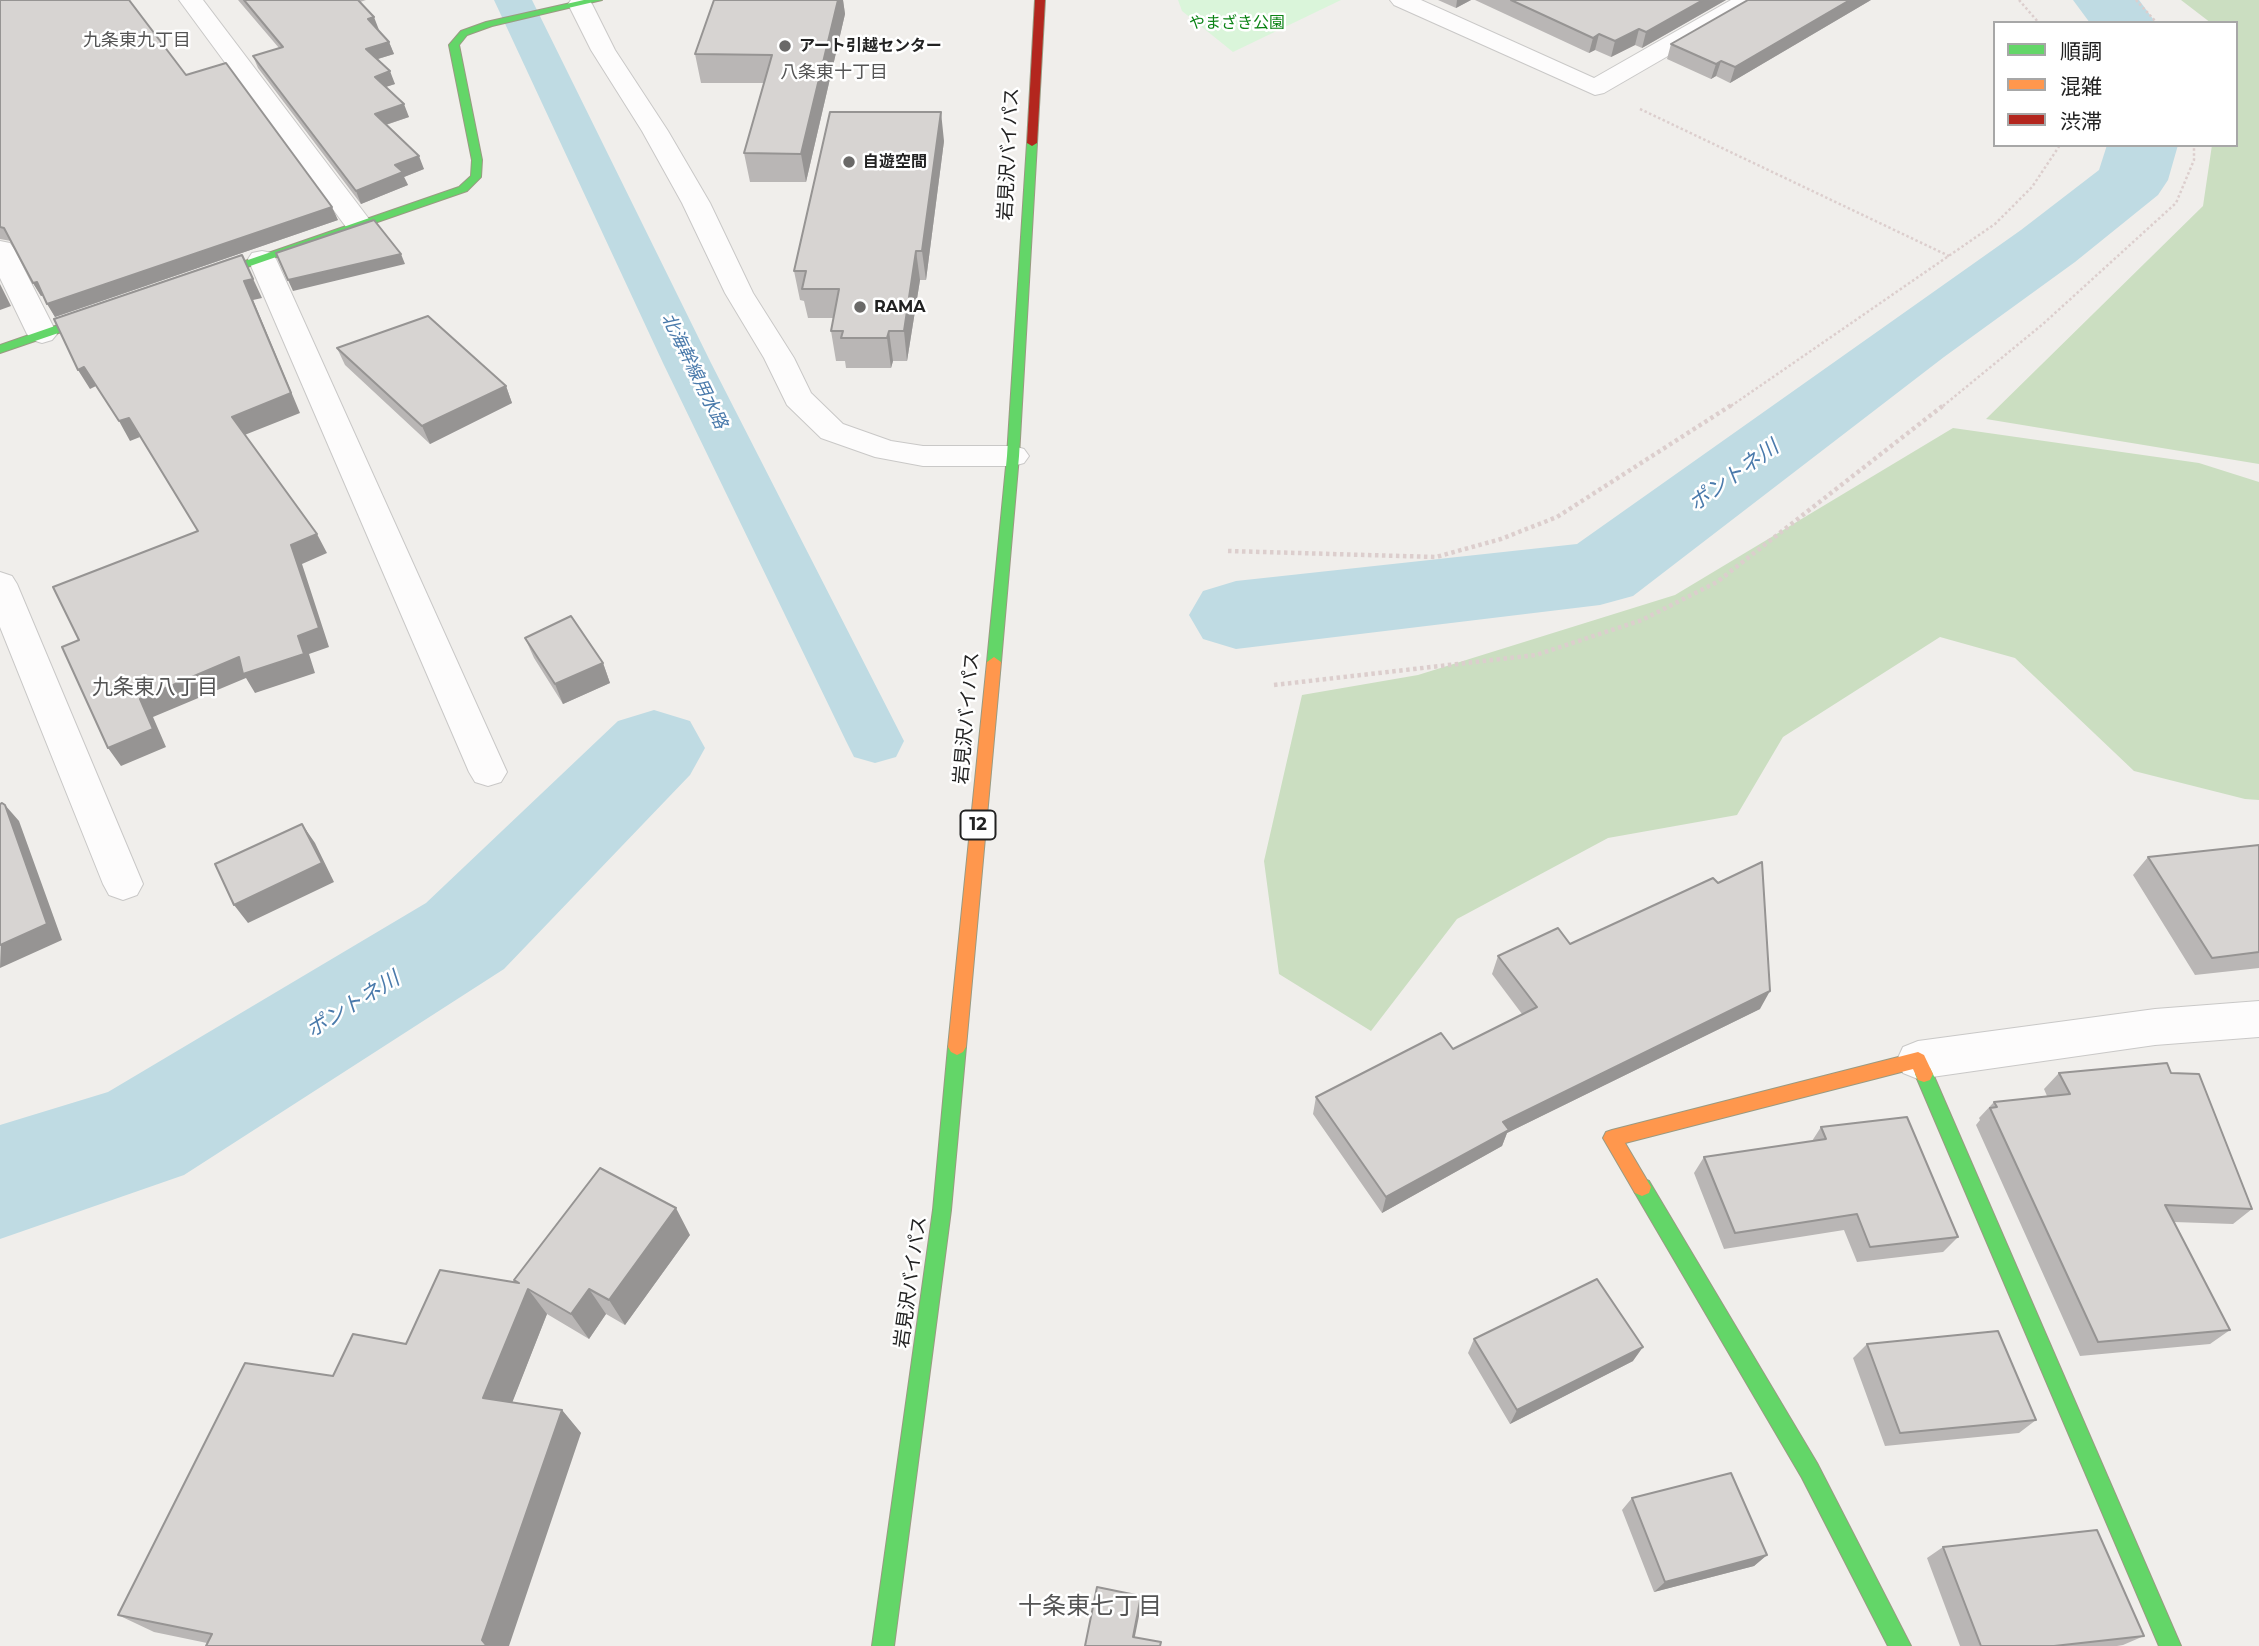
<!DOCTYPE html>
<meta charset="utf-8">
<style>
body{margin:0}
#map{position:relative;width:2259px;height:1646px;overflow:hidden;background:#f0eeeb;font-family:Montserrat,"Noto Sans JP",sans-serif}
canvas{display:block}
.legend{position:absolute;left:1993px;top:21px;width:245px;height:126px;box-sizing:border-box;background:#fff;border:2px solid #a7a7a7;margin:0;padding:9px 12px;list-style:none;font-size:21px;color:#222}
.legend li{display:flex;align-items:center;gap:14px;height:35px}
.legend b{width:35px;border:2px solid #a7a7a7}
</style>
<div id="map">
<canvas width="2259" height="1646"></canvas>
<ul class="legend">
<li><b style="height:9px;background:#63d668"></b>順調</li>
<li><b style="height:9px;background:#ff974d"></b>混雑</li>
<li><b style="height:9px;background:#b3261e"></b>渋滞</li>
</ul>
</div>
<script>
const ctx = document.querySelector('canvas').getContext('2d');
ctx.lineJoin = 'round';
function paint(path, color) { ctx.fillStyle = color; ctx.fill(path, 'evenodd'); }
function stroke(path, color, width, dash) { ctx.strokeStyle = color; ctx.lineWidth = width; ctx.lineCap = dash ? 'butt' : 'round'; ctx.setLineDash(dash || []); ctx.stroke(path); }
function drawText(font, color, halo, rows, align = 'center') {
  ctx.font = font + ' Montserrat,"Noto Sans JP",sans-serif'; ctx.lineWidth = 5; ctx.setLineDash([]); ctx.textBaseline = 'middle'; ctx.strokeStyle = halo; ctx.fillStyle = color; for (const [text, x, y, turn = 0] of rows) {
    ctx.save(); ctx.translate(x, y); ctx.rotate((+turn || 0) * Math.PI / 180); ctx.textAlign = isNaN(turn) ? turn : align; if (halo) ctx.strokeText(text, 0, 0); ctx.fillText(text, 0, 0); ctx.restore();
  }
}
const forest = new Path2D(`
 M2181 0H2259V464L1986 419 2203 206 2212 145H2236V23H2211Z
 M1953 428 2199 463 2259 482V800L2245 799 2134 771 2015 658 1940 637 1783 737 1737 815 1608 838 1457 919 1371 1031 1279 974 1264 861 1302 695 1418 675 1675 595Z`);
const park = new Path2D(`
 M1178 0H1341L1233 52 1182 11Z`);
const canal = new Path2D(`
 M494 0H532L711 363 904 741 896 757 875 763 854 757 846 741 663 363Z`);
const river = new Path2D(`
 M2073 0H2139L2156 23H2090Z
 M2107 145H2178L2168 180 2158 195 2075 262 1944 357 1633 596 1600 605 1236 649 1203 639 1189 615 1203 591 1236 581 1577 544 2021 230 2099 170Z
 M654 710 690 721 705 748 690 775 504 969 184 1175 0 1239V1125L108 1092 426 903 618 721Z`);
const pathFar1 = new Path2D(`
 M2019 0 2039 23
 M2136 0 2157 23
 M1640 109 1949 256
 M1731 406 1995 224 2032 187 2060 145
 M1943 406 2043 324 2176 203 2194 160V145`);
const path = new Path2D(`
 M1228 551 1436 557 1501 539 1557 517 1733 404
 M1274 685 1536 655 1642 620 1717 582 1945 404`);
const street = new Path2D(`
 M179 0H203L369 219 373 225 369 231 359 233 349 231Z
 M571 0H589L592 4 615 50 668 131 710 203 753 293 794 358 811 393 843 424 891 441 923 446H1013L1024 449 1029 456 1024 463 1013 466H923L875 457 821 438 787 405 764 358 725 293 682 203 642 131 591 50 568 4Z
 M1390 0H1421L1594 78 1731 0H1760L1756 5 1604 93 1595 95 1394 5Z
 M0 241 10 243 14 249 57 334 52 340 42 343 32 340 27 334 0 278Z
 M262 251 272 253 276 259 507 772 501 782 488 786 475 782 469 772 248 259 252 253Z
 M0 572 12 576 17 584 143 884 137 895 123 900 109 895 103 884 0 627Z
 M2259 1001V1037L2155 1045 1918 1079 1903 1073 1897 1060 1903 1047 1918 1041 2155 1009Z`);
const fast = new Path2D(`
 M584 0H602L492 26 467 35 459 45 482 160 481 177 467 191 201 283H193V279L459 187 471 176 472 160 449 45 461 31 486 22Z
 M1032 140 1037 143 1019 456 1001 662 994 667 987 662 1007 456 1027 143Z
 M107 308 111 309V315L0 353V345Z
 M957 1039 963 1042 966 1047 951 1210 894 1646H872L933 1210 948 1047 951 1042Z
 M1924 1066 1930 1068 1933 1074 2181 1646H2159L1915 1074 1918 1068Z
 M1642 1178 1649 1181 1817 1463 1911 1646H1888L1802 1478 1635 1193 1633 1187 1635 1181Z`);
const slow = new Path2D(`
 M994 657 1001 662 966 1047 963 1052 957 1055 951 1052 948 1047 987 662Z
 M1918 1052 1924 1055 1933 1074 1930 1080 1924 1082 1918 1080 1913 1069 1625 1143 1651 1187 1649 1193 1642 1196 1635 1193 1603 1138 1606 1132 1612 1130Z`);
const jam = new Path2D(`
 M1035 0H1045L1037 143 1032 146 1027 143Z`);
const wall = new Path2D(`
 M0 0 186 75 338 220 55 317 43 295 41 296 33 283 11 241 0 239Z
 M238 0H366L360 2 378 30 389 42 394 54 378 59 395 84 386 87 409 117 386 125 424 169 404 177 408 185 361 204 258 68 253 56 279 48Z
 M714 0H843L845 14 806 182H750L744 153 764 83H701L695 54Z
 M1438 0H1471L1456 8Z
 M1475 0H1726L1642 48 1635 45 1611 57 1595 50 1589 53Z
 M1871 0 1730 83 1716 76 1711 79 1667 59 1671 44Z
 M944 141 926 280H920L907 361H893L891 368H846L845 361H836L831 331 834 318H808L804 301 800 300 794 271Z
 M337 348 506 386 512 403 430 444 345 365Z
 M525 638 603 663 610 683 563 704 534 658Z
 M2259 845V968L2195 975 2133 875 2148 857Z
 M1570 944 1760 1009 1507 1133 1502 1146 1382 1213 1313 1114 1316 1097 1453 1049 1522 1014 1492 974 1498 956Z
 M2059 1073H2171L2252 1209 2233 1224 2174 1222 2230 1330 2210 1344 2080 1356 1976 1125 1980 1120 1979 1118 1994 1102 2047 1096 2044 1089Z
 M1821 1127 1958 1237 1943 1252 1857 1262 1844 1230 1724 1249 1694 1173 1704 1157 1812 1141Z
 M690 1235 625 1325 606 1314 589 1339 547 1314 512 1402 562 1410 581 1433 207 1643 154 1632 118 1615 333 1376 406 1344 515 1283 514 1280Z
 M1474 1339 1633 1361 1510 1424 1468 1353Z
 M1867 1344 2036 1420 2019 1433 1885 1446 1853 1358Z
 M1632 1498 1767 1555 1754 1566 1654 1592 1622 1510Z
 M1943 1547 2144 1636 2123 1645 2117 1646H1960L1927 1558Z`);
const shadedWall = new Path2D(`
 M838 0H843L845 14 806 182 801 154Z
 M1457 0H1471L1456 8Z
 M1703 0H1726L1642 48 1646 32Z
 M1850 0H1871L1730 83 1735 67Z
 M374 17 379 30 368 19Z
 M1639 29 1635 45 1611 57 1615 41Z
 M1599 34 1595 50 1589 53 1593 38Z
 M389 42 394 54 371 61 366 49Z
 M1721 61 1716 76 1711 79 1716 64Z
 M390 71 395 84 379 89 375 77Z
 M404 104 409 117 379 127 375 114Z
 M941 112 944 141 926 280 922 251Z
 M419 156 424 169 404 177 408 185 361 204 356 191 395 165Z
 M332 207 338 220 55 317 47 304Z
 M916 251 920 280 907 361 904 331Z
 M401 254 405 264 293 291 288 280Z
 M242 255 262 298 253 300 300 413 242 436 232 417 244 281Z
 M37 282 45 295 41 296 33 283Z
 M0 284 11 306 0 310Z
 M889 331 893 361 891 368 887 338Z
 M84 367 96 386 90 389 78 370Z
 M506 386 512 403 430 444 422 426Z
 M129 418 140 437 130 441 119 421Z
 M317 534 327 553 302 564 329 647 309 654 315 673 255 693 246 678 153 717 166 747 121 766 108 748 140 699 239 657 298 636 291 545Z
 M603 663 610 683 563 704 555 684Z
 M5 805 19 821 62 940 0 968Z
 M302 824 315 843 334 882 248 923 234 905Z
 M1770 991 1760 1009 1507 1133 1502 1146 1382 1213 1386 1197 1503 1122Z
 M676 1208 690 1235 625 1325 609 1300Z
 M528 1289 547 1314 505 1421 483 1398Z
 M589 1289 606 1314 589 1339 571 1314Z
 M1643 1347 1633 1361 1510 1424 1517 1410Z
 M562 1410 581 1433 509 1646H487L482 1640Z
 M1767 1555 1754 1566 1654 1592 1665 1582Z
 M1141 1596V1606L1133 1646V1637Z`);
const building = new Path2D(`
 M0 0H129L186 75 226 63 332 207 47 304 37 282 33 283 4 228 0 227Z
 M244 0H358L374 17 368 19 389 42 366 49 390 71 375 77 404 104 375 114 419 156 395 165 403 172 356 191 253 56 283 47Z
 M714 0H838L801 154 744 153 772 55 695 54Z
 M1511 0H1703L1646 32 1639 29 1615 41 1599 34 1593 38Z
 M1748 0H1850L1735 67 1721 61 1716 64 1671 44Z
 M830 112H941L922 251H916L904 331H889L887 338H841L843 331H831L839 289H802L806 271H794Z
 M374 220 401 254 288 280 276 253Z
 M242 255 253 279 244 281 291 393 232 417 317 534 291 545 319 628 298 636 304 654 243 674 239 657 140 699 153 729 108 748 62 647 79 640 53 587 198 531 129 418 119 421 84 367 78 370 54 319Z
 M428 316 506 386 422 426 337 348Z
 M571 616 603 663 555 684 525 638Z
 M2 803 5 805 47 924 0 945V804Z
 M302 824 322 863 234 905 215 864Z
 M2259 845V952L2212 958 2148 857Z
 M1762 862 1770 991 1503 1122 1509 1130 1386 1197 1316 1097 1441 1033 1453 1049 1537 1007 1498 956 1558 928 1570 944 1713 878 1718 883Z
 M2167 1063 2171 1073 2199 1074 2252 1209 2165 1205 2230 1330 2098 1342 1990 1108 1997 1107 1994 1102 2070 1094 2059 1073Z
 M1907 1117 1958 1237 1870 1247 1857 1214 1735 1233 1704 1157 1826 1139 1821 1127Z
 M600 1168 676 1208 609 1300 589 1289 571 1314 528 1289 483 1398 562 1410 482 1640 487 1646H206L212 1634 118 1615 245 1363 333 1376 353 1334 406 1344 440 1270 519 1283 514 1280Z
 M1597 1279 1643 1347 1517 1410 1474 1339Z
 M1998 1331 2036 1420 1900 1433 1867 1344Z
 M1731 1473 1767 1555 1665 1582 1632 1498Z
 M2097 1530 2144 1636 2054 1646H1981L1943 1547Z
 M1097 1587 1141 1596 1133 1637 1161 1642 1160 1646H1085Z`);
const markers = [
 [785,46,7,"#6a6968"],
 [849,162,7,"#6a6968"],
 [860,307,7,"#6a6968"]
];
const farParknames = [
 ["やまざき公園",1237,23]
];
const farPoinames = [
 ["アート引越センター",799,46],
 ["自遊空間",863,162],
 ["RAMA",874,307]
];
const farNeighbourhoodnames = [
 ["九条東九丁目",137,41],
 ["八条東十丁目",834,73]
];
const farWaternames = [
 ["北海幹線用水路",694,371,64]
];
const shields = [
 [978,825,35]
];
const shieldNames = [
 ["12",978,825]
];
const streetNames = [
 ["岩見沢バイパス",1009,154,-87],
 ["岩見沢バイパス",967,718,-85],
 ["岩見沢バイパス",911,1282,-82]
];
const waterNames = [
 ["ポントネ川",1734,476,-36],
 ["ポントネ川",353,1005,-32]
];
const neighbourhoodNames = [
 ["九条東八丁目",155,688]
];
const nearNeighbourhoodnames = [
 ["十条東七丁目",1090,1607]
];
paint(forest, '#cbdec1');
paint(park, '#daf5da');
paint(canal, '#bfdbe3');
paint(river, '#bfdbe3');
stroke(street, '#c9c8c7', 2);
stroke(fast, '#999a82', 2);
stroke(slow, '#999a82', 2);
stroke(jam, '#999a82', 2);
stroke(pathFar1, '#dccecd', 2.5, [2.5, 2.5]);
stroke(path, '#dccecd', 4.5, [3.5, 3.5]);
paint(street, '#fdfcfc');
paint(fast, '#63d668');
paint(slow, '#ff974d');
paint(jam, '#b3261e');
paint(wall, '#b9b6b5');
paint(shadedWall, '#969493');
paint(building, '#d7d4d2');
stroke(building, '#969493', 2);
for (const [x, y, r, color] of markers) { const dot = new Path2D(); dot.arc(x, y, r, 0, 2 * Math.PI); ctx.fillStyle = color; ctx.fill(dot); stroke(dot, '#fff', 2.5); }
drawText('16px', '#0c8416', '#fff', farParknames);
drawText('bold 16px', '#222', '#fff', farPoinames, 'left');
drawText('18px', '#555', '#fff', farNeighbourhoodnames);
drawText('italic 18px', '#4a7aab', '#fff', farWaternames);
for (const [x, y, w] of shields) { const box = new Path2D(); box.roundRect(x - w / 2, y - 14.5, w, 29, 5); ctx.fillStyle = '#fff'; ctx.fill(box); stroke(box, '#222', 2); }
drawText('bold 18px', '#222', null, shieldNames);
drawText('19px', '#222', '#fff', streetNames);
drawText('italic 21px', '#4a7aab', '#fff', waterNames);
drawText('21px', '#555', '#fff', neighbourhoodNames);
drawText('24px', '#555', '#fff', nearNeighbourhoodnames);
</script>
